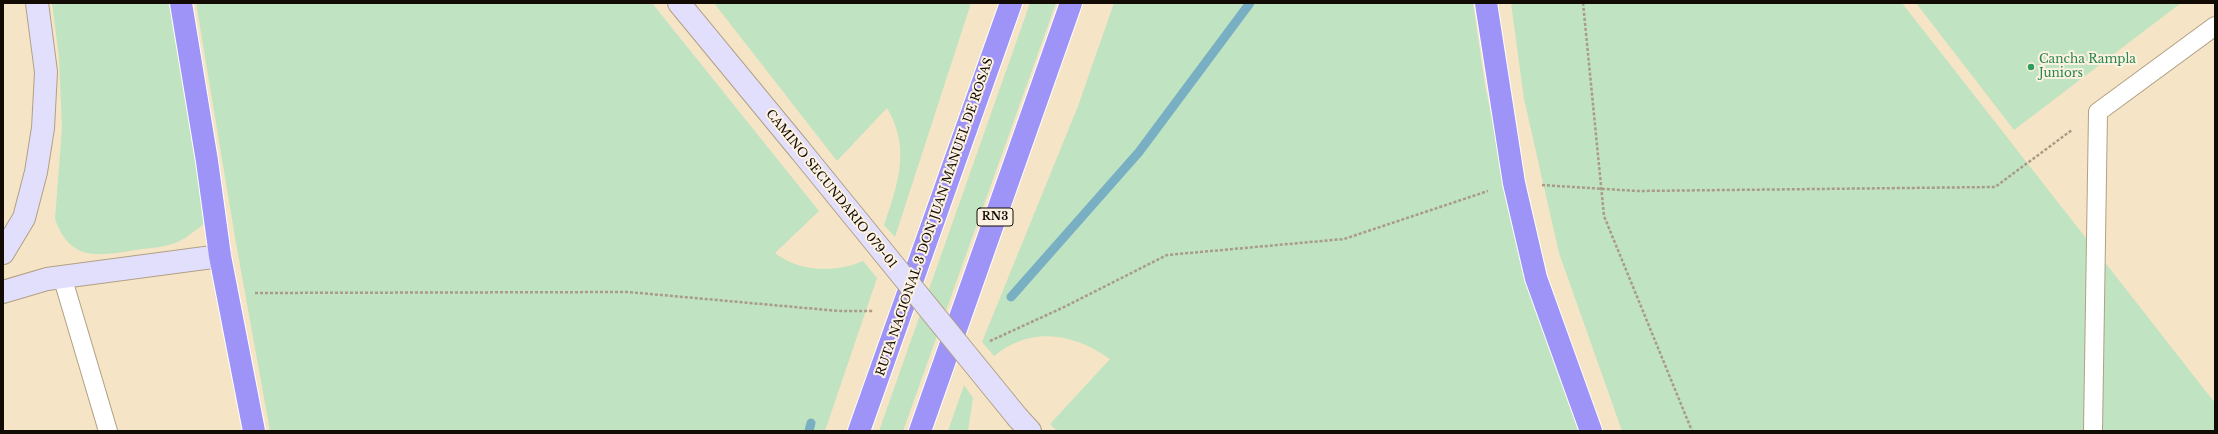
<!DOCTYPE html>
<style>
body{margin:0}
#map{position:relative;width:2218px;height:434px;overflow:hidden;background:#f6e4c6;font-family:"Libre Baskerville",serif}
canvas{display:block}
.frame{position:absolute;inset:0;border:4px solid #110b03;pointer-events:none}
</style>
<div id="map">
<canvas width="2218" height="434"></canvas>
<div class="frame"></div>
</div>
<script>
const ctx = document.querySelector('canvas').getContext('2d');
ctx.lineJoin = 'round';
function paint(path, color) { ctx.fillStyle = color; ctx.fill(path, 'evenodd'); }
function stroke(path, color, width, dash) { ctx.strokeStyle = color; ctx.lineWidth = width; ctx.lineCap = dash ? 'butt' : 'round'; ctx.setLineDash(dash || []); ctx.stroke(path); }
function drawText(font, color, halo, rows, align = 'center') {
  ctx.font = font + ' "Libre Baskerville",serif'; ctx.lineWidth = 4; ctx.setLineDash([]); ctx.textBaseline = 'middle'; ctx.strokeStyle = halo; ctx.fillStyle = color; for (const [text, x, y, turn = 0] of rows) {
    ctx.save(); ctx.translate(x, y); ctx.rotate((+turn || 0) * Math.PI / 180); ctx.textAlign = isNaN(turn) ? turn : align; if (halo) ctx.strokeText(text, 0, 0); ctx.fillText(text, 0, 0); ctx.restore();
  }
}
const green = new Path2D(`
 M52 3H169L205 213 204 224C194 231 184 241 172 244 161 248 147 248 136 250 98 256 70 262 55 219L62 128 59 57Z
 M196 3H652L819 211 775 253C798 272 837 273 863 261L877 278 825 431H270L236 243Z
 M714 3H971L895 237 884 225C898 184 911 149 887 108L837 161Z
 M1030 3H1056L903 431H879Z
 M1114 3H1473L1485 85 1510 208 1580 431H1057L1050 424 1110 359C1073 333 1031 326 994 356L982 342 1078 106Z
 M1511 3H1902L2215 403V431H1622L1559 253 1524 99Z
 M1916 3H2181L2014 130Z
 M964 385 973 398 968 431H948Z`);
const stream = new Path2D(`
 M1011 297 1139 152 1250 3
 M809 431 811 423`);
const path = new Path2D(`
 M1583 3 1604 216 1692 431
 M1542 185 1637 191 1995 187 2072 130
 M255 293 628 292 839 311H873
 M990 341 1062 308 1167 255 1344 239 1488 191`);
const lane = new Path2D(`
 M62 276 108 431
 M2093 431 2098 112 2215 26`);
const secondary = new Path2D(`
 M679 3 800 150
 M3 253 24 218 36 172 43 128 46 72 37 3
 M3 292 47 279 220 256
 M1018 418 1030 431`);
const highway = new Path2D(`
 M181 3 207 161 220 256 254 431
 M1486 3 1514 183 1536 278 1591 431
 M859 431 1011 3
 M920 431 1071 3`);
const secondaryBridge = new Path2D(`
 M800 150 1018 418`);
const markers = [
 [2031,67,4,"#2e9e5b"]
];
const shields = [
 [995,217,36]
];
const shieldNames = [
 ["RN3",995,217]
];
const leisureNames = [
 ["Cancha Rampla",2039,60],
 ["Juniors",2039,74]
];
const streetNames = [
 ["CAMINO SECUNDARIO 079-01",831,189,51],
 ["RUTA NACIONAL 3 DON JUAN MANUEL DE ROSAS",935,217,-71]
];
paint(green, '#c0e3c2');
stroke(stream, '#79afc2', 9);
stroke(lane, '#b1a084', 20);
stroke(secondary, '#b1a084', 24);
stroke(highway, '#fff', 24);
stroke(path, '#a99b85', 2.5, [3, 2]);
stroke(lane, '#fff', 18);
stroke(secondary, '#e2dffd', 22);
stroke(highway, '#9e94f7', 22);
stroke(secondaryBridge, '#b1a084', 24, []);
stroke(secondaryBridge, '#e2dffd', 22);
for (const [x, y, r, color] of markers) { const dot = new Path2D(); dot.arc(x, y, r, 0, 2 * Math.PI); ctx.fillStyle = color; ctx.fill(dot); stroke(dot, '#fdf2e1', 1.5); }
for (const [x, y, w] of shields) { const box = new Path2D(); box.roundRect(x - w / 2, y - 9, w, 18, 3); ctx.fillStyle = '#fdf2e1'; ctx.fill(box); stroke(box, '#110b03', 1); }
drawText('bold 11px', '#110b03', null, shieldNames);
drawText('12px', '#27864d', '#fdf2e1', leisureNames, 'left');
drawText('12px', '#110b03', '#fdf2e1', streetNames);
</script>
